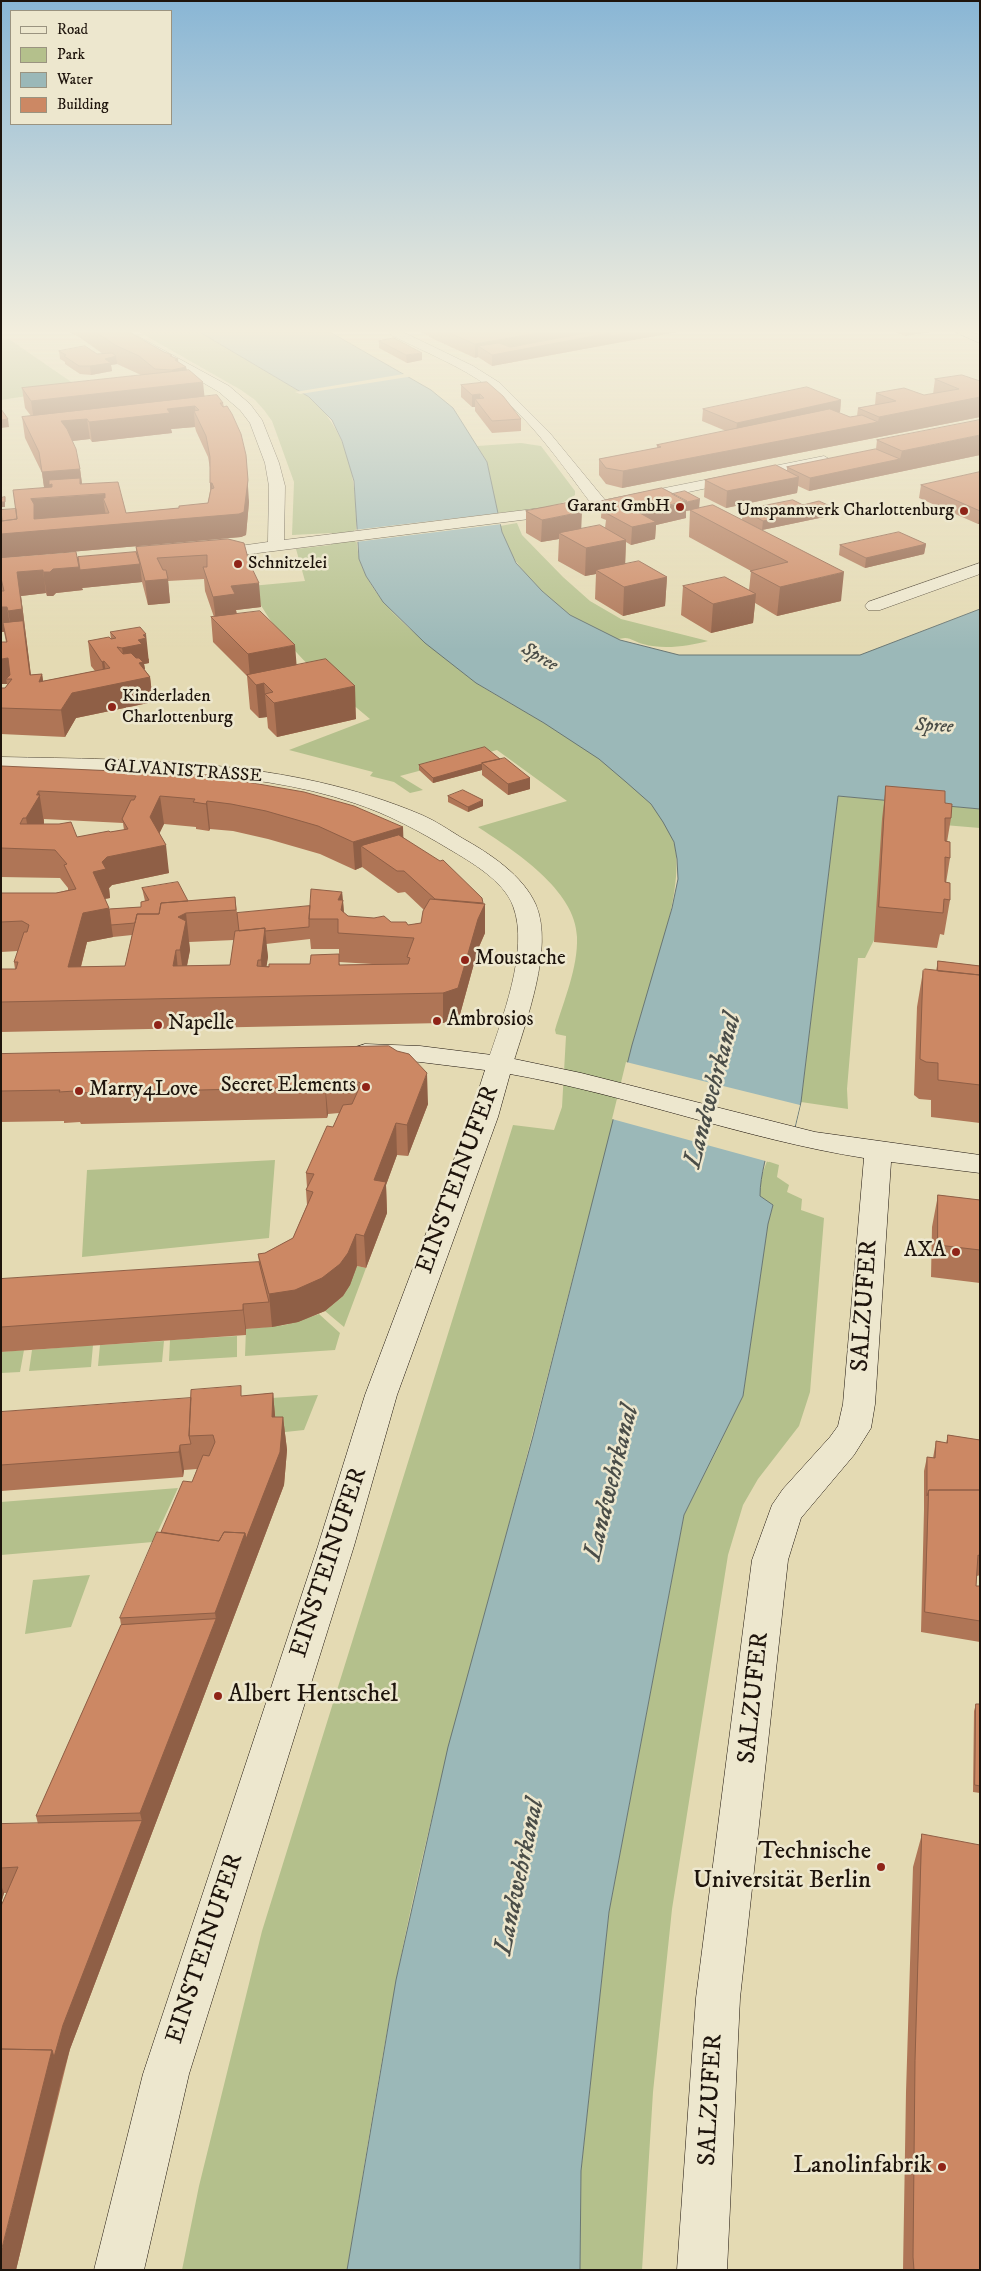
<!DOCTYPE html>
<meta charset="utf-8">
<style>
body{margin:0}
#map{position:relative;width:981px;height:2271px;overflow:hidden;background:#e4dab3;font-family:"IM FELL DW Pica",serif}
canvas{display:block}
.frame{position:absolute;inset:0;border:2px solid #1e140c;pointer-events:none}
.legend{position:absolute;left:10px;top:10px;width:162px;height:115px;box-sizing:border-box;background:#ede7ce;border:1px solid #9a9380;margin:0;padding:6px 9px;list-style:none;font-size:15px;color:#1e140c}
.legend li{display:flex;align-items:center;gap:10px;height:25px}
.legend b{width:25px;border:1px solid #9a9380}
</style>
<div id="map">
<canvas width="981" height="2271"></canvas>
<div class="frame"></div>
<ul class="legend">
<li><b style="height:6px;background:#ede7ce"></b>Road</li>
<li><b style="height:14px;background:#b4c08c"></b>Park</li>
<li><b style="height:14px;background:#9bb8b8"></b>Water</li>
<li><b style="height:14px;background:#cc8864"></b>Building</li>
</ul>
</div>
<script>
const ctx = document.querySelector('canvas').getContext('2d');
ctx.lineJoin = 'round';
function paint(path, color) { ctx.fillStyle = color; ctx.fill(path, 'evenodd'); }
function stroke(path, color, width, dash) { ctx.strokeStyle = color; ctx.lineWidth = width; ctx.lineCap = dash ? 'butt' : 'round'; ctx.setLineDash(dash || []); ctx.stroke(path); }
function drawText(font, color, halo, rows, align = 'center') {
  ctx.font = font + ' "IM FELL DW Pica",serif'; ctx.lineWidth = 5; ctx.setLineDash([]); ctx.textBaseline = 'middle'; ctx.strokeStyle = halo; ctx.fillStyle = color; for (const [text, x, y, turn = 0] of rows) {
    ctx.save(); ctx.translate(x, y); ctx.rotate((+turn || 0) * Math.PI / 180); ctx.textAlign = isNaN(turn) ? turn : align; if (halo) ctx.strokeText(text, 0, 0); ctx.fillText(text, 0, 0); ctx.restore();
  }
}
const green = new Path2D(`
 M139 332H200L309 397C345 427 356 474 356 519 356 532 356 547 360 560 364 576 376 593 386 605 404 626 427 643 448 660 459 669 469 678 481 686 539 722 648 773 673 840 689 885 646 994 633 1042 622 1083 614 1124 603 1164 578 1254 556 1345 532 1436 485 1618 431 1798 396 1982 378 2078 363 2174 347 2270H182L199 2186 262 1931 513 1125 554 1130 562 1107 566 1036 556 1034 555 1030C564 1000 578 968 577 937 576 890 513 850 478 827L567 801 497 750 400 776 423 790 410 793 394 782 370 776 373 772 289 750 370 719C323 679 277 643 251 586L305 581 296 549 331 545 332 533 292 535 294 482 272 421 264 410 255 400 241 390Z
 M9 339 80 388 1 400V340Z
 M521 443 541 446 575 491V495C554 512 523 510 497 513L487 462 477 446Z
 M517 523 522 535 563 577 590 601 621 619 708 641C689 646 663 650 643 644 638 643 631 638 625 638 623 638 620 639 618 639 574 628 508 570 500 526Z
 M838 796 980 809V828L932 824 865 958H858L847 1089 848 1109 801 1102Z
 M275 1160 269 1238 82 1257 87 1170Z
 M767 1161 779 1165 777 1177 789 1185 787 1192 802 1199 801 1210 824 1218 810 1392 799 1426 758 1479 743 1505 728 1555 672 1909 653 2092 642 2270H580L581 2171 609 1912 684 1515 743 1396 768 1223 773 1206 760 1196V1180Z
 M357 1266 366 1268 344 1327 325 1311 343 1296Z
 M319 1314 340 1333 335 1350 245 1356 246 1329 285 1325Z
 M237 1336V1357L169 1361 170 1340Z
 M164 1341 162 1362 98 1366 100 1345Z
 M93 1345 91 1367 29 1371 32 1350Z
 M24 1350 20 1372 1 1373V1352Z
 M318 1395 304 1430 276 1433 163 1405Z
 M178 1488 153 1542 1 1555V1502Z
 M90 1575 71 1627 25 1634 33 1580Z`);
const water = new Path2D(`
 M200 332H330L431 390 453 408 487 462 502 532 516 563 542 591 570 615 620 640 679 655H860L980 609V809L838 796 801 1102 793 1136 772 1130C768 1152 760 1174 760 1196L773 1205 768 1224 743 1396 684 1515 609 1912 581 2171 580 2270H347L396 1980 448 1747 533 1436 632 1045 672 908 678 879 677 859 674 842 663 822 651 804 626 782 599 759 544 723 476 683 425 643 383 602 366 576 359 559 354 481 342 441 332 420 309 397Z`);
const pier = new Path2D(`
 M410 373 414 376 300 394 295 392Z
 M500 513 502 524 355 542 354 530Z
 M626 1062 800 1105 792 1138 774 1133 769 1162 612 1119Z`);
const street = new Path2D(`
 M116 332H130L229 386 250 404 262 420 279 463 285 486 284 540 590 502C560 462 529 417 489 387 459 365 424 352 391 335L389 332H403L473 366 500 383 549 432 605 500 824 456 831 460 824 464 601 510 210 559 202 554 204 551 268 542 269 486 265 463 250 423 240 410 219 392Z
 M955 332H971L980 335V343Z
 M980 563V574L880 610H868L865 606 868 602Z
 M1 757C144 760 288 758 422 815 436 821 449 830 462 838 489 853 523 875 536 905 554 948 526 1021 513 1064L509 1070 500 1072 491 1070 487 1064C501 1021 530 950 513 906 504 881 471 862 449 849 419 831 388 814 354 803 245 766 116 772 1 769Z`);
const secondary = new Path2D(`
 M365 1044 420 1046 500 1056 581 1073 815 1132 980 1155V1173L891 1162 875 1404 871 1428 854 1455 801 1518 788 1560 740 1998 727 2270H677L696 1998 752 1560 772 1505 783 1489 830 1437 838 1426 843 1404 864 1158C744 1139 630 1095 510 1074L498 1117 397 1395 354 1546 189 2074 144 2270H94L143 2074 318 1546 365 1395 470 1117 485 1070 420 1062 356 1057 352 1052 356 1047Z`);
const wall = new Path2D(`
 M69 332H129L164 352 178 359V362L186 367 187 370 205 397 223 403 249 502 246 535 241 537 1 558V521L44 487 42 473 25 438 22 417 31 416 25 408 22 388 141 375 117 364 111 365 112 371 91 375 80 374 65 364V362L60 359 59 351 97 354H103L82 339ZM195 427 196 431 208 457 210 468V491L208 503 179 508 126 513 82 484 80 469 72 441 90 439 92 442 172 433 171 429Z
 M420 332H677L492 366 478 357 475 358 429 337V336Z
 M895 332H930L905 336Z
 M379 341 422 360 407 363 379 348Z
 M962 375 980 417 622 488 606 484 599 475V459L657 448V445L726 431 702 421 703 409 841 400 840 412H838L850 417 857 416 858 408 875 405 876 393 924 395 933 394 935 379Z
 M487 382 521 419V431L492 433 475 411V407H472L461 397V385Z
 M877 440 980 455 809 491 798 486 797 493 726 508 704 497 705 480 787 470V467L876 449Z
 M980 472V524H978L919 498 921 485Z
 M602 501 699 508 713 505 841 601 777 616 755 603 753 623 711 633 681 615 683 586 749 590 751 571 689 537 690 510 686 511V518L656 525 655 539 631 545 626 542 625 564 667 577 665 606 623 616 595 599 596 574 585 576 558 561 559 539 541 542 526 533V511L581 529 605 528 606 520 601 518Z
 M803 505 829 516 762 530 742 520 743 510Z
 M228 539 261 607 236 610 237 614 297 665 356 719 277 737 268 728 267 717 259 718 250 709 247 676 213 642 211 617H214L205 591 204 579 168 581 170 603 148 605 142 582 82 588 83 590 56 593 53 596H47L46 593 21 596 31 675 42 674 43 681 95 671 91 666 88 641 111 639 110 632 149 659V663L144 664 145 669H144L150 677 153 702 76 718 65 737 1 734V688H5L7 685V684H1L6 642 4 632H1V558L78 557 136 552V547Z
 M926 544 924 554 865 568 839 555 840 545Z
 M500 759 530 778V789L508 795 482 775V770L433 783 419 770V765Z
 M1 766 403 827V837L483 903 485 904V933L478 949 459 1018 443 1023 1 1032V969H15L14 962 18 951 1 952V893H56L68 890V888L60 878 1 877ZM44 819 123 823 124 830 77 837 44 824ZM164 824 196 827V829L209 831 210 829 233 831 268 839 320 854 355 870 362 867 398 893 405 892 424 910 421 923 408 925 391 922 348 916 344 913 342 892 310 906 237 913 235 897 188 901 142 888 145 901 141 907 109 909 105 899 110 898 109 888 112 885 169 873 159 833ZM132 935 125 966 81 967 87 942 113 937ZM310 939 311 949H339V954L310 964 266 966 268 957 266 944ZM234 940 230 965 187 966 190 950 189 942ZM339 962 372 964 340 965Z
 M886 786 945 803 951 818 947 842 950 858 946 883 950 900 944 935 940 934 937 948 874 942 882 819Z
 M448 796 483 806 468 812 448 802Z
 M938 961 980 966V1123L931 1117V1100L919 1099 914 1095 917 1007 923 971H936Z
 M389 1046 428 1104 408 1156 397 1155 386 1185 387 1213 366 1268 357 1266 350 1285 343 1296 325 1311 298 1322 272 1327 246 1329V1335L1 1352V1279L259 1262 258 1254 265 1253 293 1238 307 1205 306 1190 307 1187 306 1173 333 1127 339 1113 328 1114 327 1118 81 1124 80 1122 64 1123V1121L1 1122V1054Z
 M938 1195 980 1200V1283L931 1277 932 1227Z
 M273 1393 275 1417H283L287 1450 284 1485 70 2049 16 2270 7 1893H4L2 1900H1V1824H38L36 1816 121 1625 120 1618 161 1532 192 1482 197 1469 184 1470 183 1477 1 1491V1412L243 1396Z
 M948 1435 980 1440V1575L977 1576 976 1586H980V1642L921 1632 924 1510V1471L927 1457 933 1458 936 1441 946 1443Z
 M976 1704H980V1793L973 1792 974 1711Z
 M922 1834 980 2270H903L906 2092 913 1867Z`);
const shadedWall = new Path2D(`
 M544 332H623L610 334V344L492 366V355L478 346V357L475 358V344Z
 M635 332H677L610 344V336Z
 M906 332H930L905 336Z
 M422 353V360L407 363 406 355Z
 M172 355 174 370 175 360 178 359 179 369 186 367 188 383 203 382 205 401 34 421 31 401 174 385 170 356Z
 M116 356 117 364 111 365 112 371 91 375 90 366 105 359Z
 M480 394V406L475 399V407H472V395Z
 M980 397V417L622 488 623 471 878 422 879 417Z
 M841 400 840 412 736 435 737 423Z
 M195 406 196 416 194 411 195 427 171 429 172 433 92 442 89 422 167 409Z
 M8 419 9 427 1 428V420Z
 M87 419 90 439 64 442 61 421Z
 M980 435V455L809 491 810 478 900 459 902 451Z
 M246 455 249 502 246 535 241 537 1 558V534L31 499 45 494 42 472 80 469 83 491 105 494 106 506 103 498 106 516 239 514Z
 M799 477 797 493 726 508 727 491Z
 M210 483H212L214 505H212Z
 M5 497V507H1V502Z
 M700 499 699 509 686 511V518L656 525 655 539 631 545 632 527 638 512Z
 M830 506 829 516 762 530 763 521Z
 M582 512 581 534 559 533V539L541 542 542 520Z
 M980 514V524H978Z
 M626 540 625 568 596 570V574L585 576 586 548Z
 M926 544 924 554 865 568 866 558Z
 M140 564 142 582 82 588 83 590 56 593 53 596H47L43 572 53 569 79 567Z
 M43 570 46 593 21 596 34 701 12 635 8 611 17 572Z
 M844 572 841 601 777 616 780 587Z
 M667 577 665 606 623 616 624 587Z
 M168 579 170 603 148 605 145 581Z
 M259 583 261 607 236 610 237 619 216 621 213 597 231 586Z
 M756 594 753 623 711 633 713 604Z
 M1 607H7L11 631 1 632Z
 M146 634 149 663 144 664 145 669H144L150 677 153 702 76 718 65 737 61 710 72 693 105 686 102 662 104 661 108 685 126 673 122 648 138 640 143 635Z
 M295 645 297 670 250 678 248 654Z
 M8 658 11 679H6L7 684H1V659Z
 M42 674 46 700 39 682Z
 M264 683 267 717 259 718 256 685Z
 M355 686 356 719 277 737 274 703Z
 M482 764V770L433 783V778Z
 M530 778V789L508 795V784Z
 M39 791 44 823 31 846 26 818Z
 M160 796 164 824 154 845 150 817Z
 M483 800V806L468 812V807Z
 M207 801 210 829 209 831 206 804Z
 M403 827 404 855 361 846 362 867 355 870 353 842Z
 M166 845 169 873 112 885 109 888 110 898 97 900 93 872 107 857Z
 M342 892 343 903V900L345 929 338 900Z
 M485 904V933L478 949 459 1018 443 1023V993Z
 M109 908 113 937 87 942 73 997 68 967 83 913Z
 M186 913 190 950 184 980 180 950 178 917Z
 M265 928 268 957 263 990 261 960Z
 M176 950 179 980 173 966Z
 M427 1073 428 1104 408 1156 407 1125Z
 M325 1083 328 1114 327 1118 325 1087Z
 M396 1123 397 1155 386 1185 387 1213 366 1268 364 1236 374 1180Z
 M356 1234 357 1266 350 1285 343 1296 325 1311 298 1322 272 1327 269 1294Z
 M243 1304 246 1329V1335L243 1310Z
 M273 1393 276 1426 272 1417Z
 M283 1417 287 1450 284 1485 70 2049 61 2081 54 2057 63 2025 142 1821 140 1813 216 1619 215 1613Z
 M180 1445 184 1470 183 1477 179 1452Z
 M1 1885 4 1893 2 1900 1 1898Z
 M52 2050 61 2081 16 2270H1V2252Z`);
const building = new Path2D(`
 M96 332H129L164 352 172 355 170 356 178 359 175 360 186 367 172 370 155 369 139 356 115 345Z
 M448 332H544L475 344Z
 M591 332H608L610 333 492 355 478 346 499 343 510 347Z
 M608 332H635L610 336V333Z
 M394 338 422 353 406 355 379 341Z
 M85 346 97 354 112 353 116 356 105 359 111 363 90 366H79L64 356 66 355 59 351Z
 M189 370 203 382 31 401 22 388Z
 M962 375 980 381V397L879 417 858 408 896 401 876 393 904 388 924 395 959 389 935 379Z
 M487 382 503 396 521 419 492 421 475 399 484 398 480 394 472 395 461 385Z
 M807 387 841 400 737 423 703 409Z
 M217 395 223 403H220L223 407 227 406 232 414 241 434 246 455 248 480 244 512 239 514 1 534V521L17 519 13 490 52 487V484L49 485V480L80 478V484L118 482 126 513 179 508V506L208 503 211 489 214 488 212 483H210V457L206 436 194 411 199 410 195 406 167 409 170 413 89 422 87 419 61 421 67 429 76 449 80 469 42 472 39 452 22 417ZM105 494V498H103L109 513 34 519V504L31 499Z
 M1 409 8 419 1 420Z
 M830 409 850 417 862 415 878 422 623 471 606 468 599 459 661 447 657 445Z
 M980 420V435L902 451 877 440Z
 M876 449 900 459 810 478 787 467Z
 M776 465 799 477 727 491 705 480Z
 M980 472V511L921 485Z
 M662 488 687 501 638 512 656 522 632 527 606 513 618 510 602 501Z
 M685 491 700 499 687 502 672 494Z
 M5 497V502H1V498Z
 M793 500 803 505 819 501 830 506 763 521 743 510Z
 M566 503 582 512 542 520 526 511Z
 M713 505 844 572 780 587 750 571 788 562 690 510Z
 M16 509 17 519 2 521 1 510Z
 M600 525 626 540 586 548 559 533Z
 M899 532 926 544 866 558 840 545Z
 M228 539 244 543 249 562 259 583 231 586 235 594 213 597 203 567H207V555L157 558 163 570H166L168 579 145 581 136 547Z
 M76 552 79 567 53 569 50 572H43V570L17 572 22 609 8 611 7 607H1V591H4L1 578V558Z
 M136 552 140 564 80 570 78 557Z
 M639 561 667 577 624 587 596 570Z
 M725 577 756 594 713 604 683 586Z
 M260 611 295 645 248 654 211 617Z
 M23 621 30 675 42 674 39 682 110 668 104 661 102 662 88 641 109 637 111 639 116 638 110 632 140 627 146 634 143 635 146 638 138 640 142 644 122 648 117 647 123 654 131 653 136 658H139L143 662 139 663 150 677 72 693 61 710 1 708V688H5L12 679H6L10 675 8 658 1 659V642H7L3 623Z
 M326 659 355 686 274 703 265 694 273 692 264 683 256 685 247 675Z
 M485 747 500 759 482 763V764L433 778 419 765Z
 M505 758 530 778 508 784 482 763Z
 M1 766 207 775 304 792 354 806 403 827 353 842 318 826 266 811 231 804 207 801 206 804 193 802 195 799 160 796 150 817 166 845 107 857 102 862 106 869 93 872 109 908 83 913 68 967 125 966 137 914H159L161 903 235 897 236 910 186 913 178 917 186 921 180 950H176L173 966 230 965 235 931 265 928 261 960H258L257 966 269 967V964H310L311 955 339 954V965L408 964 410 958 407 957 414 938 338 933V919H309L311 889 342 892 338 900H343L341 910 348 916 374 918 384 916 391 922H406L408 925 421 923 423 911 430 899 485 904 478 919 458 988 443 993 1 1002V969H16L18 962H14L24 932H27L29 925 22 921 1 922V893H56L76 889 64 865 67 864 55 850 1 848ZM39 791 136 796 134 800H131L122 819 128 829 110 832 109 831 77 837 71 822 59 824H20L23 818H26L40 795H37Z
 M886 786 945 791V803L952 804 951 818H945V841L950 842V858L945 857V882L950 883V900L944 899 943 913 879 907Z
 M463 790 483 800 468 807 448 796Z
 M399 835 440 861 443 860 482 898 483 903 435 899 404 871H397L361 846Z
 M178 882 188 901 161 903 159 914H137L135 923 111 925 109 909 141 907V902L149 900 142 888Z
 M310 906 309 919V927L265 931V928L239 931 237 913Z
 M938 961 980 966V975L938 971Z
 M925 969 980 975V1085L938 1080V1063L926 1062 920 1059 923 971Z
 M389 1046 397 1051 409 1054 427 1073 407 1125 396 1123 374 1180 386 1182 364 1236 356 1234 348 1253 340 1264 322 1278 295 1290 269 1294 258 1254 265 1253 293 1238 313 1192 306 1190 314 1174 306 1173 327 1126 333 1127 343 1105 352 1104 361 1084 359 1082 325 1083V1087L75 1093V1091L59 1092 60 1090 1 1091V1054Z
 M938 1195 980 1200V1250L938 1245Z
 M259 1262 269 1302 243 1304V1310L1 1327V1279Z
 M241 1386V1396L273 1393 272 1417H283L280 1452 246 1539 245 1533 224 1532 219 1541 161 1532 183 1481 192 1482 203 1455 209 1456 215 1442 213 1435 189 1436 191 1390Z
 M191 1398 189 1436 191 1444 180 1445 179 1452 1 1465V1412Z
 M948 1435 980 1440V1490H929L927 1496V1457L935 1458 936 1441 947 1443Z
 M929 1490H980V1556L978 1555 976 1586H980V1621L925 1612Z
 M157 1532 219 1541 224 1532 245 1533 215 1613 120 1618Z
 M216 1619 140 1813 36 1816 121 1625Z
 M976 1704H980V1786L975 1785Z
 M142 1821 63 2025 54 2057 52 2050 1 2049V1906L18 1867 1 1868V1824Z
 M922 1834 980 1845V2270H914L913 2257 915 2061Z
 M1 2049 52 2050 1 2252Z`);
const markers = [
 [680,507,5,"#8f2418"],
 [964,511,5,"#8f2418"],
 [238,564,5,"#8f2418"],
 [112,707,5,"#8f2418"],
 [465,960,5,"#8f2418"],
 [437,1021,5,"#8f2418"],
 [158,1025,5,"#8f2418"],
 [366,1087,5,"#8f2418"],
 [79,1091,5,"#8f2418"],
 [956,1252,5,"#8f2418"],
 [218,1696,5,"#8f2418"],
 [881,1867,5,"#8f2418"],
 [942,2167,5,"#8f2418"]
];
const farPoinames = [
 ["Garant GmbH",670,507],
 ["Umspannwerk Charlottenburg",954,511],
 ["Schnitzelei",248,564,"left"],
 ["Kinderladen",122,697,"left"],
 ["Charlottenburg",122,718,"left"]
];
const farStreetnames = [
 ["GALVANISTRASSE",183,772,4]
];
const farWaternames = [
 ["Spree",539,658,30],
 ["Spree",934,727,3]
];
const poiNames = [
 ["Moustache",475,960],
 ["Ambrosios",447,1021],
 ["Napelle",168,1025],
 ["Secret Elements",356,1087,"right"],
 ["Marry4Love",89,1091],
 ["AXA",946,1252,"right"]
];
const nearStreetnames = [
 ["EINSTEINUFER",459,1180,-70],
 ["SALZUFER",866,1306,-86],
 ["EINSTEINUFER",330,1563,-72],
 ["SALZUFER",755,1698,-84],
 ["EINSTEINUFER",206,1949,-72],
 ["SALZUFER",712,2100,-87]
];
const nearPoinames = [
 ["Albert Hentschel",228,1696,"left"],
 ["Technische",871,1853],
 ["Universität Berlin",871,1882],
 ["Lanolinfabrik",932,2167]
];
const nearWaternames = [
 ["Landwehrkanal",714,1091,-75],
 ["Landwehrkanal",613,1483,-76],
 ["Landwehrkanal",521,1877,-78]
];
paint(green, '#b4c08c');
paint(water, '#9bb8b8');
stroke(water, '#697673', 1);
paint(pier, '#e4dab3');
stroke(street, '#504636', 1);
stroke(secondary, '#1e140c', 1);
paint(street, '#ede7ce');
paint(secondary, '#ede7ce');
paint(wall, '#af7556');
paint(shadedWall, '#8f5f46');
paint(building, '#cc8864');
stroke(building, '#8f5f46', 1);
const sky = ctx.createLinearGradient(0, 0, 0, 650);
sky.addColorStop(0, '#89b6d5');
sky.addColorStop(0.51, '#f3eedd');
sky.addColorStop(1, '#f3eedd00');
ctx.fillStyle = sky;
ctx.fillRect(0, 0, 981, 650);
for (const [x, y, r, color] of markers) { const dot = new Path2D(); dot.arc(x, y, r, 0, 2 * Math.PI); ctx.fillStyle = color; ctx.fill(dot); stroke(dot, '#ede7ce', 2); }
drawText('18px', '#1e140c', '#ede7ce', farPoinames, 'right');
drawText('18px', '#1e140c', '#ede7ce', farStreetnames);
drawText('italic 19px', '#4a4d48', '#ede7ce', farWaternames);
drawText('21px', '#1e140c', '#ede7ce', poiNames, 'left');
drawText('25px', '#1e140c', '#ede7ce', nearStreetnames);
drawText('25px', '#1e140c', '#ede7ce', nearPoinames, 'right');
drawText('italic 26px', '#4a4d48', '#ede7ce', nearWaternames);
</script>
